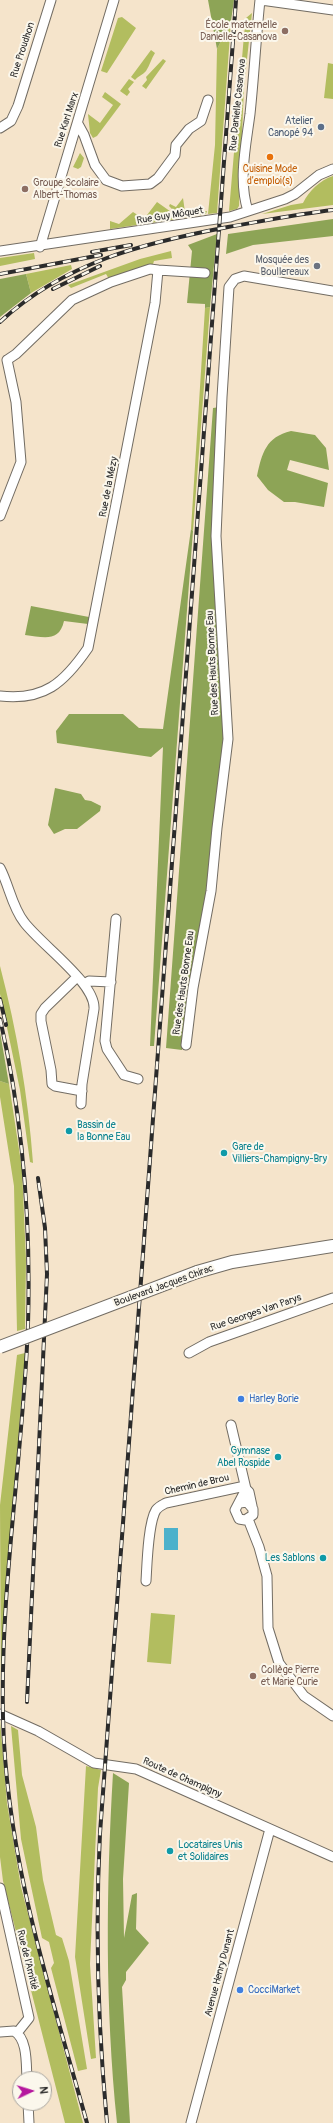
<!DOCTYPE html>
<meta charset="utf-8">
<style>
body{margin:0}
#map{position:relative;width:333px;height:2123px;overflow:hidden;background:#f5e4cb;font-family:Pangolin,sans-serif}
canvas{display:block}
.north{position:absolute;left:12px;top:2071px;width:40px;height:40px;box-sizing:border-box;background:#fbf7ec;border:1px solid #a8a59f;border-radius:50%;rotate:86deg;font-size:11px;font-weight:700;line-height:16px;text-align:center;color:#2b2b2b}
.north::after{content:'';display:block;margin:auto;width:14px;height:18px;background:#b5179e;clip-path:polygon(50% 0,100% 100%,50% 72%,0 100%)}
</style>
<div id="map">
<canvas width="333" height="2123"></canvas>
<div class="north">N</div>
</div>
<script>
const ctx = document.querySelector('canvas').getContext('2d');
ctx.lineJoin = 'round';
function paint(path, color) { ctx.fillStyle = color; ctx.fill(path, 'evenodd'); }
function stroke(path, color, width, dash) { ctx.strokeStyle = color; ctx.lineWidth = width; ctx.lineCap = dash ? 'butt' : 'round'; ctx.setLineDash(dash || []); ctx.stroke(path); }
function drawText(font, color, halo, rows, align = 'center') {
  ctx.font = font + ' Pangolin,sans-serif'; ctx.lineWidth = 4; ctx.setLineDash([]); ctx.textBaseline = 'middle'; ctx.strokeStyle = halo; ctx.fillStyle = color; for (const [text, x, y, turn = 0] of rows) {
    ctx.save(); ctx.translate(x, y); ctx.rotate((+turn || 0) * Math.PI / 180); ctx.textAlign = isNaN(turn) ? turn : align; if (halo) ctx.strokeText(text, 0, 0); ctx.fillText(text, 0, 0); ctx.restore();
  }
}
const green = new Path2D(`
 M252 13 244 87 239 206 237 209 229 211 244 35 246 18Z
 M122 17 136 28 107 73 101 71 118 18Z
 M231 21 217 213 208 214 215 145 217 49Z
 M151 50 155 53C151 59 150 65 146 71 143 75 138 76 135 80L131 77Z
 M163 59 166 61 146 89 142 86 147 80 146 77Z
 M328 63 333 64V99L324 98Z
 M129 79 134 82 128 89 130 92 127 96 120 91Z
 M105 92 121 104 97 136 93 138 90 133 88 114 100 123 113 105 102 97Z
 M80 153 84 158 81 167 78 169 73 167Z
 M333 176V205L262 214 291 205 303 203C309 191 320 180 333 176Z
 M183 198 185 212 207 211 206 214 181 218 169 206 170 204 176 207Z
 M157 202 174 214 177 219 110 229V221L119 224 133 212 144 219Z
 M171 251 172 258 154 261 153 264 109 279 106 274 71 288 68 285 140 259Z
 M34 253 35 259 0 266V258Z
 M71 265 72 269 31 293 26 274Z
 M210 307 193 531 191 529 205 308Z
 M0 966C17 1031 28 1096 33 1163L30 1162 20 1090 0 994Z
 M0 1081 9 1084 22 1169 26 1260 25 1329 17 1331 14 1186 0 1097Z
 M25 1353 3 1634 1 1707 0 1505 17 1355Z
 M151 1613 175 1615 171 1664 147 1662Z
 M0 1720 7 1803 21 1887 83 2123H65L3 1881 0 1857Z
 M11 1726 18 1730 22 1775 36 1827 43 1880 56 1935 62 1938 69 1961 87 2069 78 2071 51 1968 54 1963 49 1942 42 1938 21 1839Z
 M86 1766 101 1770 98 1788 90 1964 96 2058 91 2059 75 1957Z`);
const forest = new Path2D(`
 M208 0H234L231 21 217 49Z
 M333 219V236L253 245 226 254 228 234Z
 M217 234 210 307 205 308V304L187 303 192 251 188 245Z
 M26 274 31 293 0 317V279Z
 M220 407 213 556 229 736 210 896 182 1050 166 1048 213 408Z
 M291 431 315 435 326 448 329 470 290 460 287 470 328 483 324 507 295 502H284L268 490 257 476C262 453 266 437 291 431Z
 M191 529 193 531 154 1046H150L163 747 151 757 57 743 56 731 69 714H123L139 728 163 729Z
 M31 606 89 617 88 624 64 621C59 643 43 637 25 635Z
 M55 788 81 794 85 800 91 801 101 806 100 811 77 829H65L54 834 48 825Z
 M0 1032 9 1084 0 1081Z
 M113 1773 129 1783 123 1879 124 1938 132 1895 137 1893 136 1929 149 1943 126 1972V1980L122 1987 130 2123H117C105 2006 106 1890 113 1773Z`);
const water = new Path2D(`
 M164 1528H178V1550H164Z`);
const minor = new Path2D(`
 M261 0 333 10
 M78 124 84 135 95 165 106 180 122 186 150 184 158 178 175 155 176 145 189 129 201 121 208 100
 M0 128 11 121 18 106 51 0
 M248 211C238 180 246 145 250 114 254 76 256 38 260 0
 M40 247 114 0
 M0 251 230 217 285 199 295 194 319 175 333 169
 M7 360 16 354 72 300 111 282 150 269 158 270
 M0 516 21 462 16 402 7 360
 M0 696C44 701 64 683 88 648L155 303 158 270 205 273
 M0 868C9 885 12 907 24 922 40 944 96 983 94 1009L82 1084 81 1104
 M116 919 105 1041 107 1049 124 1075 138 1079
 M77 977 45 1008 41 1014V1021L51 1070 52 1084 55 1086 82 1091
 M84 984 89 981 111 982
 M186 1045 193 988 211 891 217 828 228 739 216 536 222 397 229 287 235 279 244 276 333 291
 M189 1353 209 1342 333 1298
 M231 1425 246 1489 249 1492 252 1506
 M240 1503 247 1502 253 1509V1515L245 1520 239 1519 235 1510 246 1489
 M248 1519 259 1547 267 1576 268 1628 279 1663 304 1696 333 1716
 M146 1581C147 1565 148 1523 156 1510 159 1506 162 1505 166 1503L245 1486
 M0 1714 38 1731 94 1763 136 1769 333 1857
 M0 1888 29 2018 17 2033
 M0 2032 14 2031C28 2039 26 2065 27 2079
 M28 2103 29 2123
 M191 2123 270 1829`);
const secondary = new Path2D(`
 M197 1272 232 1262 333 1246`);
const rail = new Path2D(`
 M92 252 131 245
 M0 274 101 255
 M53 289 100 266
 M0 322C65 262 144 243 228 227 263 221 298 214 333 210
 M0 999 6 1025
 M0 1019C23 1119 31 1223 28 1325 23 1456 0 1587 3 1717 6 1857 50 1990 87 2123
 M27 1702 47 1274 45 1228 38 1178
 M107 2123C98 2027 95 1930 100 1833L236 0`);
const secondaryBridge = new Path2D(`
 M0 1347 197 1272`);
const markers = [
 [285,31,4,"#8d6e63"],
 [321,127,4,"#5c6f8a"],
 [270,157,4,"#e8710a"],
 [25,189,4,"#8d6e63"],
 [317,266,4,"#6b7280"],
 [69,1131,4,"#0f9aa8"],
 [224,1153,4,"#0f9aa8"],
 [241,1399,4,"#3f7fe0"],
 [278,1457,4,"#0f9aa8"],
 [323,1558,4,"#0f9aa8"],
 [253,1676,4,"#8d6e63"],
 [170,1851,4,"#0f9aa8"],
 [240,1990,4,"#3f7fe0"]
];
const educationNames = [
 ["École maternelle",277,25,"right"],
 ["Danielle-Casanova",277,37,"right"],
 ["Groupe Scolaire",33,183],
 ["Albert-Thomas",33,195],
 ["Collège Pierre",261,1670],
 ["et Marie Curie",261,1682]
];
const streetNames = [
 ["Rue Proudhon",23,50,-72],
 ["Rue Danielle Casanova",238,105,-84],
 ["Rue Karl Marx",67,120,-72],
 ["Rue Guy Môquet",170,216,-9],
 ["Rue de la Mézy",109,487,-79],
 ["Rue des Hauts Bonne Eau",213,663,-93],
 ["Rue des Hauts Bonne Eau",184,983,-82],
 ["Boulevard Jacques Chirac",164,1286,-20],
 ["Rue Georges Van Parys",256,1313,-19],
 ["Chemin de Brou",197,1485,-13],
 ["Route de Champigny",182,1778,24],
 ["Rue de l’Amitié",27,1960,76],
 ["Avenue Henry Dunant",220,1973,-75]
];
const serviceNames = [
 ["Atelier",313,121],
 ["Canopé 94",313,133]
];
const foodNames = [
 ["Cuisine Mode",270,169],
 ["d’emploi(s)",270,181]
];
const worshipNames = [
 ["Mosquée des",309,260],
 ["Boullereaux",309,272]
];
const cultureNames = [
 ["Bassin de",77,1125],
 ["la Bonne Eau",77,1137],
 ["Gare de",232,1147],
 ["Villiers-Champigny-Bry",232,1159],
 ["Gymnase",270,1451,"right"],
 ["Abel Rospide",270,1463,"right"],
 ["Les Sablons",315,1558,"right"],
 ["Locataires Unis",178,1845],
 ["et Solidaires",178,1857]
];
const shopNames = [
 ["Harley Borie",249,1399],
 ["CocciMarket",248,1990]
];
paint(green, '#b2bd5f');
paint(forest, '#8da456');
paint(water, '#4cb1cb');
stroke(minor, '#726c63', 11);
stroke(secondary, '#726c63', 14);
stroke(minor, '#fff', 9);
stroke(secondary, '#fff', 12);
stroke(rail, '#2b2b2b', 4);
stroke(rail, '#fbf7ec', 2.5, [8]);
stroke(secondaryBridge, '#726c63', 14, []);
stroke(secondaryBridge, '#fff', 12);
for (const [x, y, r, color] of markers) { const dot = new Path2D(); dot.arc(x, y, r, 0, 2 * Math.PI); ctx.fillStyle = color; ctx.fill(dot); stroke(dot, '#fbf7ec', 1.5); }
drawText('10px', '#785e54', '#fbf7ec', educationNames, 'left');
drawText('10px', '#2b2b2b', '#fbf7ec', streetNames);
drawText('10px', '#4e5e75', '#fbf7ec', serviceNames, 'right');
drawText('10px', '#c56008', '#fbf7ec', foodNames);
drawText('10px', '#5b616d', '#fbf7ec', worshipNames, 'right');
drawText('10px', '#0d838f', '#fbf7ec', cultureNames, 'left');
drawText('10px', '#366cbe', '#fbf7ec', shopNames, 'left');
</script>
